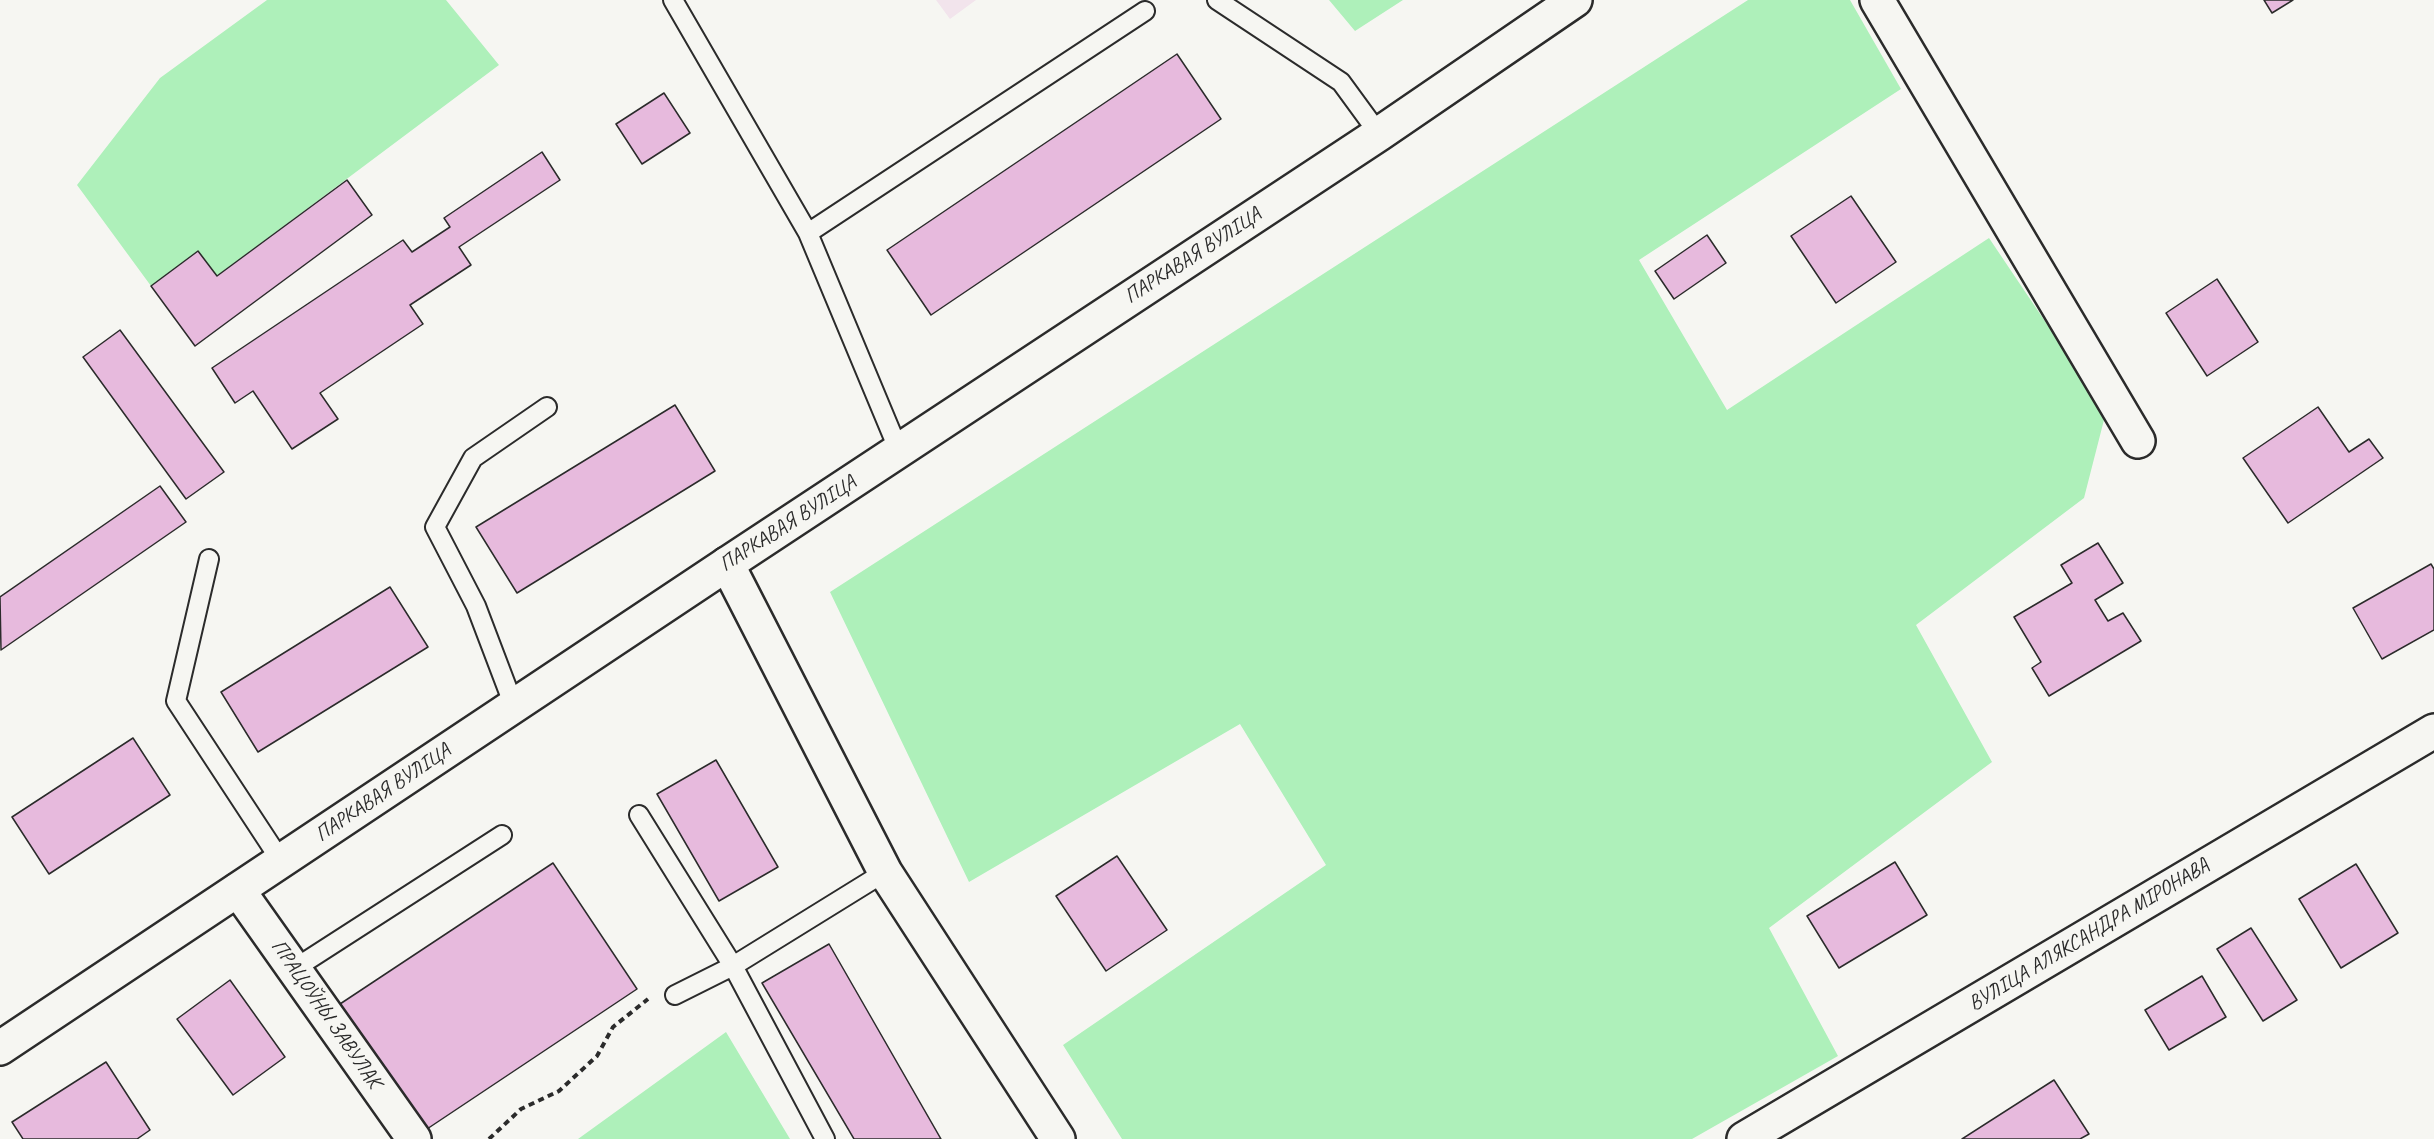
<!DOCTYPE html>
<meta charset="utf-8">
<style>
body{margin:0}
canvas{display:block;background:#f6f6f2}
</style>
<canvas width="2434" height="1139"></canvas>
<script>
const ctx = document.querySelector('canvas').getContext('2d');
ctx.lineJoin = 'round';
function paint(path, color) { ctx.fillStyle = color; ctx.fill(path, 'evenodd'); }
function stroke(path, color, width, dash) { ctx.strokeStyle = color; ctx.lineWidth = width; ctx.lineCap = dash ? 'butt' : 'round'; ctx.setLineDash(dash || []); ctx.stroke(path); }
function drawText(font, color, halo, rows, align = 'center') {
  ctx.font = font + ' Caveat,sans-serif'; ctx.lineWidth = 4.5; ctx.setLineDash([]); ctx.textBaseline = 'middle'; ctx.strokeStyle = halo; ctx.fillStyle = color; for (const [text, x, y, turn = 0] of rows) {
    ctx.save(); ctx.translate(x, y); ctx.rotate((+turn || 0) * Math.PI / 180); ctx.textAlign = isNaN(turn) ? turn : align; if (halo) ctx.strokeText(text, 0, 0); ctx.fillText(text, 0, 0); ctx.restore();
  }
}
const built = new Path2D(`
 M936 0H976L950 19Z`);
const green = new Path2D(`
 M267 0H446L499 65 217 276 198 252 151 286 77 185 160 78Z
 M1329 0H1403L1355 31Z
 M1748 0H1850L1901 89 1639 260 1727 410 1989 238 2106 412 2084 498 1916 625 1992 762 1769 928 1838 1056 1692 1139H1122L1063 1045 1326 865 1240 724 969 882 830 592Z
 M726 1032 790 1139H578Z`);
const building = new Path2D(`
 M2264 0H2293L2272 13Z
 M1177 54 1221 119 931 315 887 250Z
 M664 93 690 133 642 164 616 124Z
 M542 152 560 180 459 247 471 265 410 305 423 324 320 393 338 419 292 449 253 391 235 403 212 368 403 240 412 252 450 227 444 218Z
 M347 180 372 215 195 346 151 286 198 251 217 276Z
 M1851 196 1896 262 1836 303 1791 236Z
 M1707 235 1726 263 1674 299 1655 271Z
 M2217 279 2258 342 2207 376 2166 313Z
 M120 330 224 472 186 499 83 357Z
 M675 405 715 471 517 593 476 527Z
 M2318 407 2349 452 2369 439 2383 458 2288 523 2243 458Z
 M160 486 186 522 1 650 0 597Z
 M2098 543 2123 583 2095 600 2108 621 2123 613 2141 641 2049 696 2032 668 2041 662 2014 617 2072 583 2061 565Z
 M2431 564 2434 569V630L2382 659 2353 608Z
 M390 587 428 647 258 752 221 692Z
 M133 738 170 795 49 874 12 817Z
 M716 760 778 867 719 901 657 794Z
 M1117 856 1167 930 1106 971 1056 896Z
 M1895 862 1927 915 1839 968 1807 916Z
 M553 863 637 989 424 1131 340 1004Z
 M2356 864 2398 933 2341 968 2299 899Z
 M2251 928 2297 1000 2263 1021 2217 949Z
 M829 944 941 1139H854L762 983Z
 M2202 976 2226 1017 2169 1050 2145 1010Z
 M230 980 285 1057 233 1095 177 1019Z
 M106 1062 150 1130 137 1139H23L12 1122Z
 M2054 1080 2089 1134 2080 1139H1962Z`);
const path = new Path2D(`
 M489 1139 521 1109 559 1091 597 1056 613 1027 648 999`);
const lane = new Path2D(`
 M673 0 808 233 899 451
 M1217 0 1341 82 1379 134
 M808 233 1145 11
 M209 559 176 701 281 861
 M514 706 476 606 435 527 473 458 547 407
 M639 815 733 966 825 1139
 M294 969 502 835
 M675 995 733 966 885 872`);
const street = new Path2D(`
 M1877 0 2138 441
 M727 564 885 872 1058 1139
 M238 890 414 1139
 M1744 1139 2434 731`);
const secondary = new Path2D(`
 M0 1048 727 564 1379 134 1575 0`);
const streetNames = [
 ["ПАРКАВАЯ ВУЛІЦА",1193,256,-33],
 ["ПАРКАВАЯ ВУЛІЦА",788,524,-33],
 ["ПАРКАВАЯ ВУЛІЦА",383,793,-34],
 ["ВУЛІЦА АЛЯКСАНДРА МІРОНАВА",2089,935,-31],
 ["ПРАЦОЎНЫ ЗАВУЛАК",326,1014,55]
];
paint(built, '#f2e4ec');
paint(green, '#aef0ba');
paint(building, '#e7badd');
stroke(building, '#2b2b2b', 1.5);
stroke(lane, '#2b2b2b', 22);
stroke(street, '#2b2b2b', 38);
stroke(secondary, '#2b2b2b', 38);
stroke(path, '#2b2b2b', 4, [6, 4.5]);
stroke(lane, '#f6f6f2', 18);
stroke(street, '#f6f6f2', 33);
stroke(secondary, '#f6f6f2', 33);
drawText('21px', '#2b2b2b', '#f6f6f2', streetNames);
</script>
